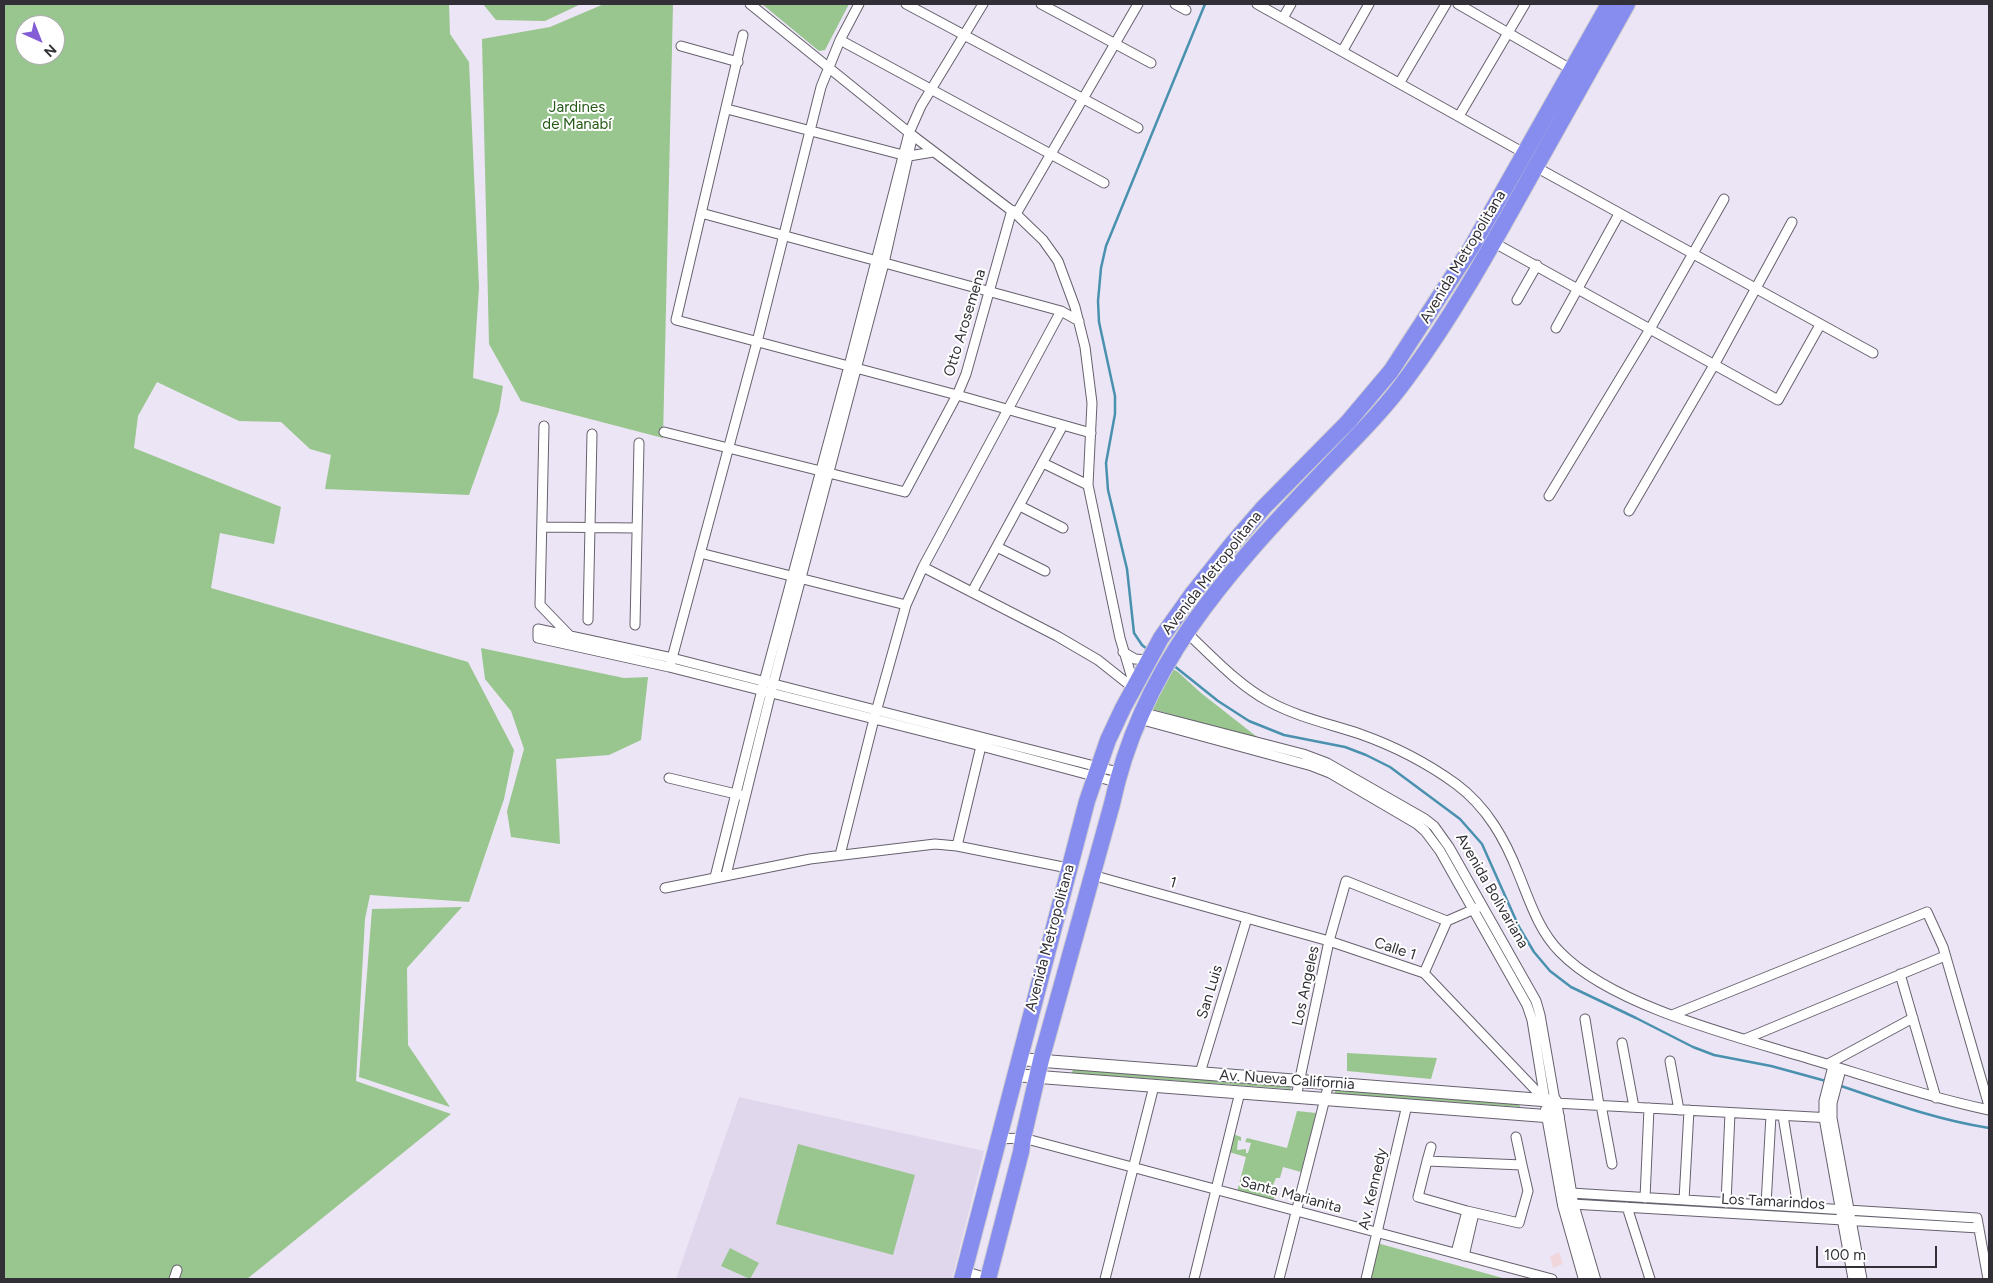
<!DOCTYPE html>
<meta charset="utf-8">
<style>
body{margin:0}
#map{position:relative;width:1993px;height:1283px;overflow:hidden;background:#ece5f5;font-family:Figtree,sans-serif}
canvas{display:block}
.frame{position:absolute;inset:0;border:5px solid #323036;pointer-events:none}
.north{position:absolute;left:15px;top:15px;width:50px;height:50px;box-sizing:border-box;background:#fff;border:1px solid #adacaf;border-radius:50%;rotate:136deg;font-size:14px;font-weight:700;line-height:20px;text-align:center;color:#323036}
.north::after{content:'';display:block;margin:auto;width:18px;height:22px;background:#835cd6;clip-path:polygon(50% 0,100% 100%,50% 72%,0 100%)}
.scale{position:absolute;left:1816px;top:1246px;width:121px;height:22px;box-sizing:border-box;border:2px solid #323036;border-top:0;padding-left:6px;font-size:15px;line-height:18px;white-space:nowrap;color:#323036;-webkit-text-stroke:4px #fff;paint-order:stroke}
</style>
<div id="map">
<canvas width="1993" height="1283"></canvas>
<div class="frame"></div>
<div class="north">N</div>
<div class="scale">100 m</div>
</div>
<script>
const ctx = document.querySelector('canvas').getContext('2d');
ctx.lineJoin = 'round';
function paint(path, color) { ctx.fillStyle = color; ctx.fill(path, 'evenodd'); }
function stroke(path, color, width, dash) { ctx.strokeStyle = color; ctx.lineWidth = width; ctx.lineCap = dash ? 'butt' : 'round'; ctx.setLineDash(dash || []); ctx.stroke(path); }
function drawText(font, color, halo, rows, align = 'center') {
  ctx.font = font + ' Figtree,sans-serif'; ctx.lineWidth = 4; ctx.setLineDash([]); ctx.textBaseline = 'middle'; ctx.strokeStyle = halo; ctx.fillStyle = color; for (const [text, x, y, turn = 0] of rows) {
    ctx.save(); ctx.translate(x, y); ctx.rotate((+turn || 0) * Math.PI / 180); ctx.textAlign = isNaN(turn) ? turn : align; if (halo) ctx.strokeText(text, 0, 0); ctx.fillText(text, 0, 0); ctx.restore();
  }
}
const built = new Path2D(`
 M739 1097 984 1151 952 1279H676Z`);
const medical = new Path2D(`
 M1559 1252 1563 1264 1553 1268 1550 1257Z`);
const green = new Path2D(`
 M4 4H449L450 34 469 62 479 287 473 378 503 386 499 411 469 495 325 489 331 455 310 449 281 422 239 421 157 382 138 416 134 448 281 507 274 544 220 533 211 588 468 662 514 750 504 799 469 902 370 895 365 919 356 1081 451 1114 247 1279H4ZM25 25H55V55H25Z
 M483 4H581L545 21 496 20Z
 M604 4H673L663 438 521 401 489 344 482 39 550 27Z
 M762 4H849L825 50 819 51Z
 M481 648 624 678 648 677 641 740 609 755 556 759 560 844 511 837 507 811 524 749 511 711 485 679Z
 M1171 668 1178 672 1201 693 1261 740 1152 709Z
 M462 907 407 968 408 1045 450 1107 359 1077 372 909Z
 M1347 1053 1437 1058 1431 1079 1347 1071Z
 M1073 1069 1290 1085 1291 1089 1072 1073Z
 M1335 1090 1519 1104 1520 1107 1335 1094Z
 M1297 1111 1316 1113 1301 1172 1283 1167 1280 1178H1276L1270 1192 1275 1195 1273 1202 1237 1192 1246 1157 1229 1152 1233 1134 1241 1137V1141L1238 1140 1237 1150 1246 1149V1153H1248L1251 1143 1245 1142 1247 1138 1287 1148Z
 M798 1144 915 1175 893 1255 776 1224Z
 M1578 1198 1832 1214V1215L1578 1199Z
 M1864 1216 1965 1222V1223L1864 1218Z
 M1377 1243 1506 1279H1370Z
 M730 1248 759 1263 750 1279 721 1266Z`);
const stream = new Path2D(`
 M1147 649 1142 645 1134 633 1127 569 1108 490 1106 463 1115 414V396L1099 322 1098 301 1101 268 1106 246 1205 4
 M1173 665 1218 701 1249 721 1284 735 1345 747 1366 755 1390 767 1460 819 1482 844 1519 927 1534 952 1550 971 1571 987 1636 1018 1693 1047 1714 1055 1771 1066 1826 1081
 M1838 1085C1888 1102 1937 1120 1989 1128`);
const street = new Path2D(`
 M750 4 912 135 1016 214 1043 240 1058 261 1075 307 1085 347 1092 403 1088 485 1120 638 1134 685
 M906 4 1138 128
 M1041 4 1151 63
 M1175 4 1186 10
 M1257 4 1524 153 1526 156
 M1458 4 1574 71
 M1283 18 1291 4
 M743 35 676 320 957 395 1091 433
 M840 40 1104 183
 M681 46 738 62
 M1343 50 1369 4
 M1400 82 1446 4
 M727 109 903 155 909 156 933 152
 M1459 116 1525 4
 M1534 166 1873 353
 M701 213 1061 311 1079 321
 M1016 214 1138 4
 M1491 241 1778 400 1820 325
 M1517 300 1537 265
 M1556 328 1619 214
 M544 426 540 605 569 635
 M664 432 905 492 958 393 966 374 1012 210
 M1043 463 1088 485
 M1549 496 1650 329 1724 199
 M1020 506 1063 528
 M1629 511 1714 365 1792 222
 M542 527 637 528
 M997 547 1045 571
 M700 553 906 605
 M923 567 1057 636 1098 660 1132 687
 M972 592 1063 425
 M588 620 592 434
 M635 625 639 443
 M1186 632C1212 656 1237 684 1268 701 1297 717 1330 724 1360 734 1394 746 1427 763 1456 784 1487 807 1505 839 1519 875 1530 902 1539 931 1560 952 1614 1008 1746 1039 1820 1062 1876 1079 1932 1098 1989 1110
 M1123 652 1135 659 1148 660
 M671 662 757 342 821 87 840 40 859 4
 M1141 712 1303 754 1327 763 1425 819 1434 826 1449 847 1536 1001 1540 1015 1555 1101
 M1139 719 1312 766 1330 773 1417 824 1425 831 1440 851 1527 1005 1532 1020 1545 1100
 M669 778 740 795
 M1116 782 981 746 669 667 538 638V629L672 658 1118 772
 M957 846 982 742
 M840 855 874 719 906 605 923 567 1061 311
 M726 875 773 684 884 263 911 143
 M1092 875 1329 941 1424 973 1545 1100
 M715 877 764 682 849 366 909 133 921 106 983 4
 M665 888 810 859 935 844 957 846 1068 868
 M1424 973 1447 921
 M1900 974 1936 1098
 M1672 1015 1927 912 1943 947 1989 1106
 M1585 1019 1599 1105
 M1745 1039 1945 956
 M1622 1043 1634 1107
 M1670 1061 1679 1110
 M1828 1064 1913 1018
 M1833 1066 1824 1101V1118L1853 1279
 M1841 1069 1832 1103V1118L1862 1279
 M1200 1073 1247 918
 M1296 1097 1329 941 1346 881 1447 921 1479 907
 M1555 1103 1832 1118
 M1601 1105 1612 1164
 M1783 1116 1798 1207
 M1516 1137 1522 1165
 M997 1139 1023 1138 1552 1279
 M1427 1161 1522 1165 1528 1191 1519 1223 1467 1211 1418 1197Z
 M1427 1161 1431 1147
 M1568 1198 1571 1193 1977 1218 1988 1279
 M1645 1198 1649 1108
 M1569 1200 1572 1204 1979 1228
 M1684 1200 1689 1110
 M1726 1203 1730 1113
 M1766 1205 1771 1115
 M1627 1207 1650 1279
 M1456 1253 1467 1211
 M1464 1256 1474 1213
 M964 1271 990 1279
 M174 1279 177 1270
 M1105 1279 1154 1086
 M1194 1279 1240 1092
 M1279 1279 1329 1083
 M1366 1279 1407 1105`);
const secondary = new Path2D(`
 M1019 1059 1555 1101 1572 1204 1594 1279
 M1014 1075 1558 1117
 M1547 1110 1564 1205 1585 1279`);
const highway = new Path2D(`
 M962 1279 1087 801 1108 740 1123 708 1161 638 1193 593 1232 544 1264 507 1348 422 1391 371 1471 248 1609 4
 M988 1279 1021 1152 1023 1138 1041 1060 1112 804C1141 668 1224 576 1317 478 1347 446 1381 414 1407 378 1450 320 1486 256 1521 193 1556 130 1591 67 1627 4`);
const parkNames = [
 ["Jardines",577,108],
 ["de Manabí",577,125]
];
const streetNames = [
 ["Avenida Metropolitana",1463,257,-59],
 ["Otto Arosemena",965,323,-73],
 ["Avenida Metropolitana",1212,573,-52],
 ["1",1173,883,16],
 ["Avenida Bolivariana",1492,891,60],
 ["Avenida Metropolitana",1050,938,-75],
 ["Calle 1",1395,949,18],
 ["Los Angeles",1306,986,-78],
 ["San Luis",1210,992,-73],
 ["Av. Nueva California",1287,1080,4],
 ["Av. Kennedy",1373,1189,-77],
 ["Santa Marianita",1291,1195,15],
 ["Los Tamarindos",1773,1202,3]
];
paint(built, '#e1d7ed');
paint(medical, '#f1d7db');
paint(green, '#99c58e');
stroke(stream, '#4991ae', 2.5);
stroke(street, '#67616e', 11);
stroke(secondary, '#67616e', 14);
stroke(highway, '#cecdcf', 18);
stroke(street, '#fff', 9);
stroke(secondary, '#fff', 12);
stroke(highway, '#878def', 16);
drawText('15px', '#255916', '#fff', parkNames);
drawText('15px', '#323036', '#fff', streetNames);
</script>
